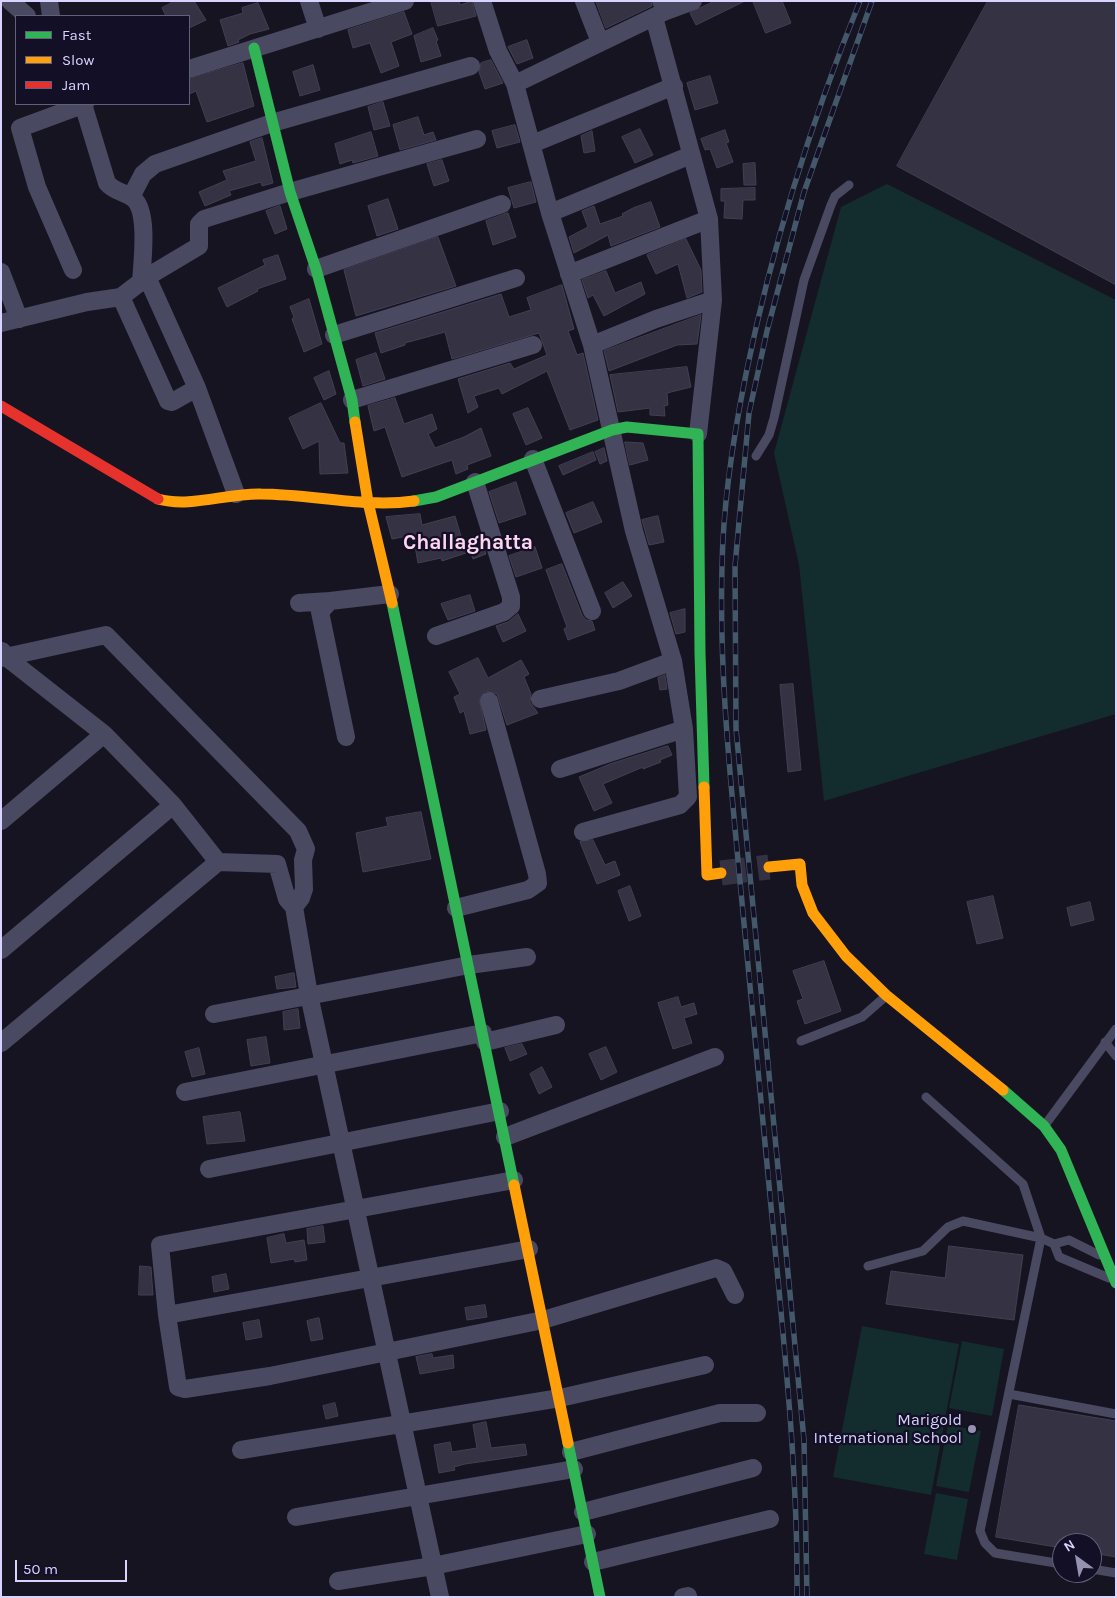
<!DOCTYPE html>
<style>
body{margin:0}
#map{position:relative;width:1117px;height:1598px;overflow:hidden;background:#161421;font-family:Karla,sans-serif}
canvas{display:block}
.frame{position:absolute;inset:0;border:2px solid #d9d4ff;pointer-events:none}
.legend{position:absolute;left:15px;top:15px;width:175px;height:90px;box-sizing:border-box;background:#130f26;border:1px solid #625e7d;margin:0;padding:6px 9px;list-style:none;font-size:15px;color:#d9d4ff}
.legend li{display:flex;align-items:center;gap:10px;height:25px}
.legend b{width:25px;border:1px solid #625e7d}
.north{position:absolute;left:1052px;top:1533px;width:50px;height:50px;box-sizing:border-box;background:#130f26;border:1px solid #625e7d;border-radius:50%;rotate:328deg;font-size:14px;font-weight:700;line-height:20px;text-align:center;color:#d9d4ff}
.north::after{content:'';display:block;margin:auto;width:18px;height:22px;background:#9591b1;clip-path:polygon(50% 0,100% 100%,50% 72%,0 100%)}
.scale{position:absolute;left:15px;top:1560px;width:112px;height:22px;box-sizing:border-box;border:2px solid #d9d4ff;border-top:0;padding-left:6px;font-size:15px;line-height:18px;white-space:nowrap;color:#d9d4ff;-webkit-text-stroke:4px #130f26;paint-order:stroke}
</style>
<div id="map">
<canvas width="1117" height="1598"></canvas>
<div class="frame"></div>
<ul class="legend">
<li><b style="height:6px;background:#30b455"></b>Fast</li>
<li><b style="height:6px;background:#ff9f0a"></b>Slow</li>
<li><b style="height:6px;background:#e5322d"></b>Jam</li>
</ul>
<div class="north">N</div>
<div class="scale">50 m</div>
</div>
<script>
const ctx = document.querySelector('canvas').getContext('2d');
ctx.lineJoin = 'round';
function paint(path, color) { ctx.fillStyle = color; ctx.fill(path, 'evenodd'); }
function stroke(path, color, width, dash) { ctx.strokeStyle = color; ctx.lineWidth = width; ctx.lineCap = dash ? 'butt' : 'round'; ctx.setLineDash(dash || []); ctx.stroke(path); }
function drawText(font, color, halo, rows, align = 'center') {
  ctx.font = font + ' Karla,sans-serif'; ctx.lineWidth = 4.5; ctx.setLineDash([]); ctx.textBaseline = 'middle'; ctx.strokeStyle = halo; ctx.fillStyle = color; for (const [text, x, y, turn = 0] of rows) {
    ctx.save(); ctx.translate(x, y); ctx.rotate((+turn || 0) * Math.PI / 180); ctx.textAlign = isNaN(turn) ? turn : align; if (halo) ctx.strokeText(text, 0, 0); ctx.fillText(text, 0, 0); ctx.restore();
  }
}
const green = new Path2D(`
 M887 184 1116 300V714L824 801 799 565 774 453 841 207Z
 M862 1326 959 1344 931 1495 833 1477Z
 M962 1341 1004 1349 992 1416 949 1408Z
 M948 1425 981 1431 969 1492 936 1486Z
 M936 1493 968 1499 957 1560 924 1554Z`);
const building = new Path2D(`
 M175 1H194L206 20 189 28V16H166L162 8Z
 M431 1H459L460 5 472 1 476 16 438 26Z
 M596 1H651L652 6 606 28Z
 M715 1H745L696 25 690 13Z
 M753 1H782L791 23 766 33Z
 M988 1H1116V285L897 166Z
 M258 3 269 29 250 34 238 40 239 42 228 46 220 20 243 13 242 8Z
 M404 12 412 34 391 42 399 66 381 73 370 43 353 48 348 30Z
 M433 28 438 40 436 41 441 56 421 62 414 36Z
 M527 40 533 58 517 64 508 47Z
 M491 60 503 83 485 89 479 72 481 63Z
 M243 63 254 106 207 122 196 91 189 94V79Z
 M313 65 320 90 300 96 293 72Z
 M710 76 718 103 695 110 687 83Z
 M383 102 390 126 374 130 368 107Z
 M418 117 424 135 433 132 436 140 400 150 393 125Z
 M515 125 520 142 497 148 492 131Z
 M640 129 653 155 635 163 622 137Z
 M725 130 729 142 726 143 733 162 717 168 710 149 705 150 701 139Z
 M592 131 595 151 584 153 581 136Z
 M371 132 378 156 353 163 352 160 340 164 335 144Z
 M262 138 273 183 262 186 261 182 229 191 231 195 205 206 199 192 227 180 223 171 256 161 250 142Z
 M442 160 449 181 434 186 427 164Z
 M755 163 756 185H744L743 164Z
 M531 182 536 202 514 208 508 188Z
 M755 188V200H743L742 219 724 218 725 201H721V189Z
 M388 199 398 229 377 236 368 206Z
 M651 202 660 227 611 246 608 235 574 253 569 237 588 227 582 211 594 206 600 224 623 216 622 214 633 208Z
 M280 206 287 229 275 234 266 211Z
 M508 213 516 237 493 245 486 221Z
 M438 237 456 286 356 316 344 270Z
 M686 239 701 270 702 292 687 298 678 264 656 274 647 255Z
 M278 255 286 279 257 289 258 291 227 307 218 288 265 265 263 260Z
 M606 271 615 293 641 282 645 294 604 316 593 295 588 298 582 280Z
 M562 285 574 329 568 331 577 355 583 353 598 420 570 430 547 371 502 394 499 388 474 396 478 407 468 413 458 379 510 363 514 369 547 355 539 333 452 359 445 332 405 343V345L381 353 375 333 501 294 509 317 531 310 527 298Z
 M309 299 322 344 304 352 292 319 294 317 290 307Z
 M701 315 697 344 677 345 609 371 604 351Z
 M376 353 385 379 363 386 356 360Z
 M687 367 691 387 667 393 668 405 664 406 665 416 650 415V408L618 412 610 375Z
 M329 371 336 394 324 400 314 378Z
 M395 398 404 424 432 414 437 429 428 434 435 448 464 437 481 428 491 456 467 465 468 469 456 474 452 460 402 477 385 427 374 431 368 406Z
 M321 403 340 443H344L348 473 320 474 319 441 303 449 289 418Z
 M528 408 542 438 526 445 513 414Z
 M625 442 643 443 648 460 630 465Z
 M604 448 607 461 600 464 595 452Z
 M593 452 596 460 563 475 559 466Z
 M516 482 526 514 499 523 489 492Z
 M593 502 602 522 574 533 566 513Z
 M420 514 422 525 455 516 466 553 442 561 441 558 418 563 413 535 392 539 386 517Z
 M658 516 664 542 649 545 642 520Z
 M480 537 486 554 473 559 466 542Z
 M535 547 542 568 516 577 509 556Z
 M562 564 582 615 586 620 592 621 595 630 568 640 564 629 567 627 546 570Z
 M623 582 632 596 613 608 605 593Z
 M470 595 475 611 448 620 441 604Z
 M685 609V632L676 634 670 613Z
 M518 614 526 631 503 642 496 626 508 622Z
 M478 658 488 678 521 660 529 674 524 677 531 694 530 702 538 713 507 725 497 694 486 691 479 699 486 730 470 734 464 711 460 713 454 697 460 694 449 672Z
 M665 675 667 689 660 690 658 678Z
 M793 684 801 770 788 772 780 685Z
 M668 746 672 755 660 760 661 762 643 769V767L603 784 612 803 594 811 579 777 610 764Z
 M421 812 431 859 363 872 356 833 388 826 386 818Z
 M593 840 605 865 615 861 620 875 597 884 580 842Z
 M630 886 641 916 629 921 618 891Z
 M993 896 1003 938 977 944 967 902Z
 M1090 902 1094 920 1071 926 1067 908Z
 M824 961 841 1011 805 1024 797 1001 803 999 793 971Z
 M294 973 296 987 277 989 275 977Z
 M678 997 681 1007 694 1003 697 1014 684 1018 692 1043 673 1049 658 1003Z
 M298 1009 300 1028 284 1030 283 1012Z
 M266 1037 270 1063 251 1066 247 1040Z
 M522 1044 527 1054 510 1061 505 1048Z
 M606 1047 617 1072 601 1080 589 1054Z
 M199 1048 205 1074 192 1077 185 1052Z
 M542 1067 552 1087 539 1094 530 1074Z
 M240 1112 245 1141 207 1144 203 1117Z
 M323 1226 325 1242 308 1244 307 1229Z
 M284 1234 286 1243 304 1240 307 1260 295 1262 294 1259 271 1263 267 1238Z
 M949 1246 1023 1255 1014 1320 886 1304 891 1271 945 1278Z
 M140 1266 151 1267 153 1295H139Z
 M226 1274 229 1289 214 1292 212 1277Z
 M485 1305 487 1317 467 1320 465 1308Z
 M319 1318 323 1339 311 1341 307 1321Z
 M259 1320 262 1337 246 1340 243 1323Z
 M432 1354 433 1358 453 1355 454 1368 420 1374 416 1357Z
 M335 1403 338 1416 326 1419 323 1406Z
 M1019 1405 1116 1421V1557L1092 1553V1543H1062V1548L996 1537Z
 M486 1422 491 1448 525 1444 527 1455 465 1464 454 1467 455 1470 439 1473 434 1445 450 1442 452 1452 477 1448 473 1425Z`);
const secondaryTunnel = new Path2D(`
 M721 873 769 867`);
const lane = new Path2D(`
 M756 456 769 435 774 418 804 280 831 205 835 196 849 185
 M801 1041 862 1017 886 996
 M1105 1042 1116 1056
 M926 1097 1023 1184 1041 1238 980 1531 985 1543 995 1553 1062 1564
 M1045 1125 1116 1029
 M1054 1244 1069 1240 1099 1255
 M868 1266 923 1251 948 1227 963 1221 1041 1238 1054 1244 1059 1257 1109 1278
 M1009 1394 1116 1414
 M1092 1569 1116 1573`);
const street = new Path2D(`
 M10 1 27 16
 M49 1 51 16
 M309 1 318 29
 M482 1 498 51 515 84 550 213 592 345 634 531 673 661 684 729 688 797 680 805 583 832
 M584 1 600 42
 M666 11 693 1
 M654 17 709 219 713 300 698 434
 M189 69 405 1
 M515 84 666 11 661 1
 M83 104 107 183C114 192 126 192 134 199 149 213 142 263 141 283
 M532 144 674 86
 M131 197 143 174 155 164 272 123 471 66
 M550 213 691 155
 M316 269 502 204
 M73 270 37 187 20 128 85 104
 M1 272 19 319
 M569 274 709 219
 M147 277 197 388 236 494
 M121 297 168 401 172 402 197 388
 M1 323 87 302 121 297 147 277 199 246V224L204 219 290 192 477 139
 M334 335 516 278
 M592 345 656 319 713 300
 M352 400 533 345
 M533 459 592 611
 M299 603 330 601
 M436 636 504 612 511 606V597L475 482
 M2 651 6 657 104 734 173 805 218 862 277 864 287 899 294 907
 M1 658 106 635 298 831 306 849 303 860 304 889 301 898 294 907 309 995 440 1597
 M540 699 619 681 673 661
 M346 737 320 612 330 601 390 594
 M560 769 684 729
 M1 821 104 734
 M456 908 528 890 538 883 537 874 489 701
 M1 950 173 805
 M214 1014 469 965 527 957
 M485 1042 556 1025
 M1 1043 218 862
 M185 1092 483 1033
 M505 1137 715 1057
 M209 1169 500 1111
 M514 1180 160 1245 167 1315 178 1387 185 1389 270 1376 543 1320 716 1268 723 1271 735 1295
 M167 1315 529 1249
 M241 1450 560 1398 705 1365
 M571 1452 720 1413H757
 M583 1512 753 1468
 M296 1517 574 1469
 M593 1562 770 1519
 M338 1581 433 1566 587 1534
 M683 1597 688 1596`);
const fast = new Path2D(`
 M254 48 290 192 316 269 352 400 355 422
 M414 501 436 497 612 430 627 427 698 434 700 653 704 787
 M392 603 514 1185
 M1003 1090 1044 1126 1061 1150 1116 1283
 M568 1443 600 1597`);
const slow = new Path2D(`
 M355 422 368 502 392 603
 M158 499C191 508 227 493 261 494 312 494 364 508 414 501
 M704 787 707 875 721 873
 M769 867 800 864 802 885 813 913 846 956 886 995 1003 1090
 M514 1185 568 1443`);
const jam = new Path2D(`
 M1 406 158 499`);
const rail = new Path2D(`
 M797 1597C798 1480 786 1364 775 1248 764 1129 753 1010 741 892 731 784 719 676 722 567 723 502 733 438 746 374 772 246 811 122 860 1
 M807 1597 804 1440 736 729 735 566 749 413 767 331 804 192 872 1`);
const markers = [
 [972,1429,5,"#9591b1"]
];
const poiNames = [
 ["Marigold",962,1420],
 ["International School",962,1438]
];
const districtNames = [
 ["Challaghatta",468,543]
];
paint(green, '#132c2d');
paint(building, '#343243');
stroke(building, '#433f54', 1);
stroke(secondaryTunnel, '#333142', 25, [25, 12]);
stroke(lane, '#4a4962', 9);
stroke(street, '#4a4962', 18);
stroke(fast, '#30b455', 11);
stroke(slow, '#ff9f0a', 11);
stroke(jam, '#e5322d', 11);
stroke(rail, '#43596b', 5.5);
stroke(rail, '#130f26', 4, [11]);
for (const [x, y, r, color] of markers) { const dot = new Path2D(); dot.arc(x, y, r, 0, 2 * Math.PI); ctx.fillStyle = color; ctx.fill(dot); stroke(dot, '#130f26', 2); }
drawText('16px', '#d9d4ff', '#130f26', poiNames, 'right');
drawText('bold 21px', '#ffd6f0', '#130f26', districtNames);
</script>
